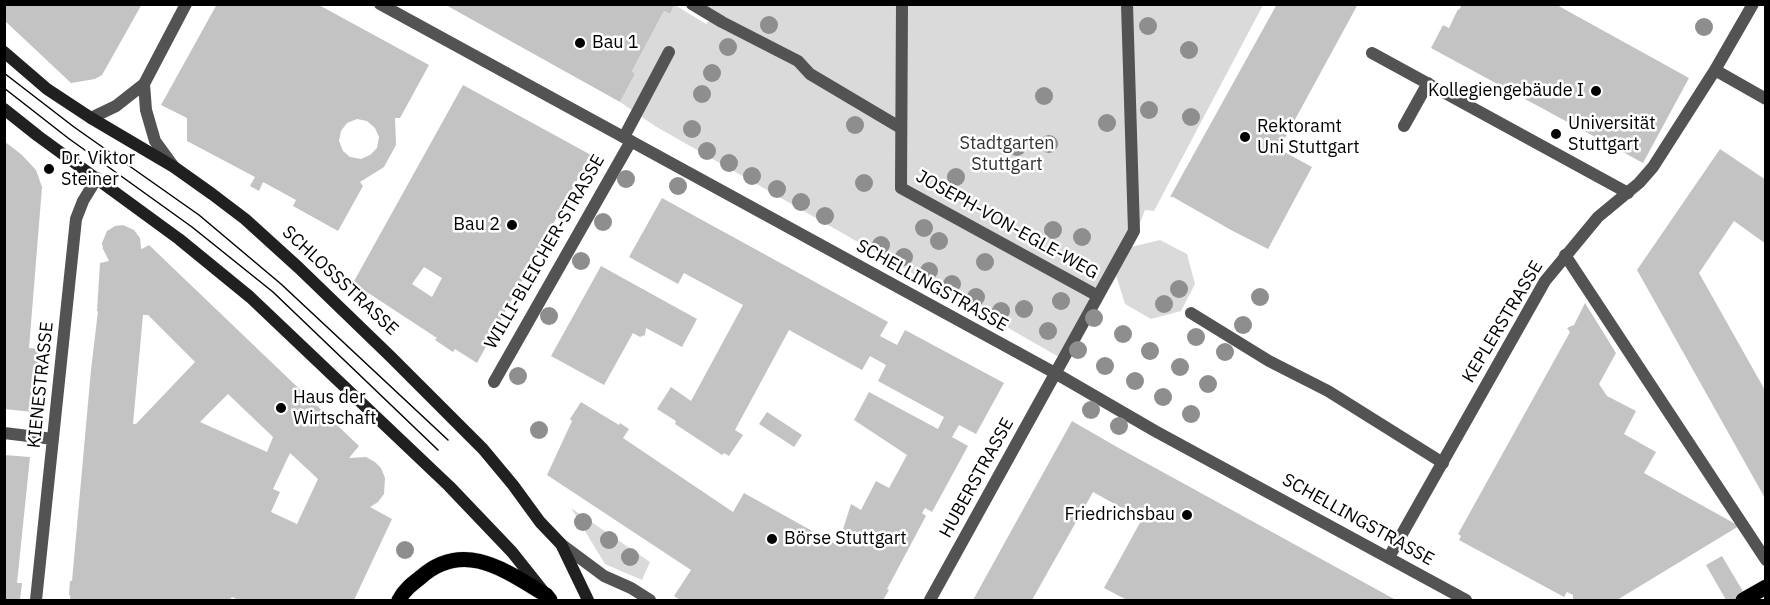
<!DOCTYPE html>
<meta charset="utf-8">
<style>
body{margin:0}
#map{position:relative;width:1770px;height:605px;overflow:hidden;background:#fff;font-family:"IBM Plex Sans",sans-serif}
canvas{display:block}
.frame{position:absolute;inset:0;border:6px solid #000;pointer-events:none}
</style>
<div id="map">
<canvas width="1770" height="605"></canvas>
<div class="frame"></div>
</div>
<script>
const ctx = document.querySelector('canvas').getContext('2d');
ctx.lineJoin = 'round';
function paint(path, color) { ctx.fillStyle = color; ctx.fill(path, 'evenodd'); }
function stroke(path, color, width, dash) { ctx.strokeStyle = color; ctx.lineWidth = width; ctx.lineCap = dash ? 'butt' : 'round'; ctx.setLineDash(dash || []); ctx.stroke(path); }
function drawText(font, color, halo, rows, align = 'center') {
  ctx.font = font + ' "IBM Plex Sans",sans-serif'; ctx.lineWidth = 5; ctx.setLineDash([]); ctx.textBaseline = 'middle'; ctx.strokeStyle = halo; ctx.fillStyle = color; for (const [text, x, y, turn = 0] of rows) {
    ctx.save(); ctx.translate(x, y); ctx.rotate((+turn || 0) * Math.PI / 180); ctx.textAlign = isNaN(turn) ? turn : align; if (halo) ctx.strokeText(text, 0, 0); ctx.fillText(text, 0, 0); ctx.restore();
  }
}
const green = new Path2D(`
 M675 5 706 24 718 13 704 5H1263L1154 211 1145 210 1131 247 1160 240 1187 254 1195 284 1181 311 1151 319 1125 304 1116 275 1066 361 655 126 620 102 635 74 632 71 664 11 670 14Z
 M571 508 650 562 642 580 605 564Z`);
const building = new Path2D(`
 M4 4H142L102 75 95 79 71 83 4 20Z
 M217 4H317L429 65 400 118H395L396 145 384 167 360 182 363 186 338 231 293 206 296 200 263 182 259 191 250 186 255 177 187 141V118L161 105ZM357 119 367 121 375 128 379 137 377 148 370 155 361 159 350 157 343 151 339 141 341 131 347 123Z
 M444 4H675L670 14 664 11 632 71 635 74 620 102Z
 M1277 4H1358L1279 149 1312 167 1268 249 1231 230 1173 197H1170Z
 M1462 4H1555L1689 78 1643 163 1431 48 1443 25 1449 28 1458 9 1459 10Z
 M463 85 591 155 477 363 455 349 453 352 435 340 437 338 353 283ZM424 267 442 278 432 297 412 284Z
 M4 141 22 155 36 170 42 187 29 348 40 349 33 412 4 409Z
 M1720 149 1766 180V244L1734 221 1699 273 1766 392V500L1637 270Z
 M662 198 888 322 880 336 897 345 905 330 1004 383 976 434 959 425 952 437 968 446 932 512 925 508 922 513 926 516 887 589 889 590 883 600H680L674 596 691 570 547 475 572 421 570 419 581 402 619 425 620 423 629 429 623 438 733 512 744 493 841 547 842 544 839 542 851 504 861 510 876 481 889 488 907 455 854 420 869 392 938 429 944 417 878 381 886 365 870 356 862 370 789 330 735 430 743 435 729 456 724 453 722 455 675 424 676 421 657 409 671 387 691 401 743 305 684 273 678 284 629 257Z
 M123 225 134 230 140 238 141 248 142 249 149 245 359 446 349 458 366 457 375 462 381 468 385 478 384 494 378 502 370 507 392 519 354 600H239L232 597 230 600H70V595H69L70 581H72L91 370 98 311H97L100 263 109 261 103 249 102 243 107 231 115 226ZM143 315H148L195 362 136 424H133ZM228 394 273 437 267 452 200 422ZM290 453 318 479 297 524 271 512 280 492 273 489Z
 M601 266 697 319 682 347 646 328 645 335 640 337 633 333 604 385 551 356Z
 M1585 303 1616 353 1599 384 1607 396 1636 411 1624 434 1656 452 1644 473 1739 526 1617 600H1573V595L1567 592 1564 597 1459 540 1461 536 1458 534 1570 332 1567 328 1574 325Z
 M767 412 802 435 794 447 759 424Z
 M1072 421 1117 447 1396 600H1127L1104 588 1142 519 1093 492 1032 600H973Z
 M4 455 30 457 17 583H22L20 600H4Z
 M1722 556 1748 600H1726L1706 565Z`);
const lane = new Path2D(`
 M1372 53 1628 193
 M1404 126 1428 83
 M624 137 669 52
 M1565 255 1766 560
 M1191 313 1269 361 1328 391 1443 463`);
const street = new Path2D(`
 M380 4 1055 373 1155 431 1466 600
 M692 4 722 22 798 61 810 74 901 128
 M902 4 901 188 1098 296
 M1715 70 1766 99
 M144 84 146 110 155 141 174 167
 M91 118 116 106 144 84 186 4
 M494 382 631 141
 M4 433 53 439
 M561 544 604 576 631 588 650 600
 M1389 557 1545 281 1598 217 1639 183 1653 167 1715 70 1753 4
 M36 600 76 219 83 201 97 178
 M930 600 1134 231 1127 4`);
const secondary = new Path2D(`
 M4 52 47 89 91 118 174 167 212 194 245 219 299 268 391 357 483 449 513 485 540 522 561 544 588 600
 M4 109 38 136 179 239 250 297 449 486 512 552 543 591`);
const primary = new Path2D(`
 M399 600C404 590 412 584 421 577 464 539 506 571 546 595L550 600
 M1743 600 1766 587`);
const tram = new Path2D(`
 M4 73 74 127 199 215 281 284 448 440
 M4 88 68 138 192 227 273 292 438 450`);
const trees = [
 [769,25],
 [1148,26],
 [1704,27],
 [728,47],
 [1189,50],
 [712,73],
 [702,94],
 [1044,96],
 [1149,110],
 [1191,117],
 [1107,123],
 [855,125],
 [692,129],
 [1049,144],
 [1017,147],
 [707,151],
 [729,163],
 [752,176],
 [956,177],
 [626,179],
 [864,183],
 [678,186],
 [777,189],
 [801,202],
 [825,216],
 [603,222],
 [924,228],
 [1053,230],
 [1082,237],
 [939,241],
 [881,245],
 [904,257],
 [581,261],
 [985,262],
 [929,271],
 [952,284],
 [1179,289],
 [976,297],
 [1260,297],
 [1061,301],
 [1164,304],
 [1024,309],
 [1001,311],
 [549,316],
 [1094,318],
 [1243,325],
 [1048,331],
 [1123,334],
 [1196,337],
 [1078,350],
 [1150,351],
 [1225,352],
 [1105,366],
 [1180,367],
 [518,376],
 [1135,381],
 [1208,384],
 [1163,397],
 [1091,410],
 [1191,414],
 [1119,426],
 [539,430],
 [583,522],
 [609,540],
 [405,550],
 [630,557]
];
const markers = [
 [580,43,6,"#000"],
 [1596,91,6,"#000"],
 [1556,134,6,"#000"],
 [1245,137,6,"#000"],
 [49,169,6,"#000"],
 [512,225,6,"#000"],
 [281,408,6,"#000"],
 [1187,515,6,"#000"],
 [772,539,6,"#000"]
];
const poiNames = [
 ["Bau 1",592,43],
 ["Kollegiengebäude I",1584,91,"right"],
 ["Universität",1568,124],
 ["Stuttgart",1568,145],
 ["Rektoramt",1257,127],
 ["Uni Stuttgart",1257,148],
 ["Dr. Viktor",61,159],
 ["Steiner",61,180],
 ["Bau 2",500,225,"right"],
 ["Haus der",293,398],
 ["Wirtschaft",293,419],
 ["Friedrichsbau",1175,515,"right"],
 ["Börse Stuttgart",784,539]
];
const parkNames = [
 ["Stadtgarten",1007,144],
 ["Stuttgart",1007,165]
];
const streetNames = [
 ["JOSEPH-VON-EGLE-WEG",1007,225,29],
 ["WILLI-BLEICHER-STRASSE",545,252,-60],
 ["SCHLOSSSTRASSE",340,281,43],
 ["SCHELLINGSTRASSE",932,286,29],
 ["KEPLERSTRASSE",1503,322,-59],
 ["KIENESTRASSE",41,385,-84],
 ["HUBERSTRASSE",977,478,-61],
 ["SCHELLINGSTRASSE",1358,520,29]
];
paint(green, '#dadada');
paint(building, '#c3c3c3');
stroke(primary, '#dbdbdb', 16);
stroke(lane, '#535353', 12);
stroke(street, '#535353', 12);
stroke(secondary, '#202020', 12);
stroke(primary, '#000', 15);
stroke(tram, '#000', 1.5);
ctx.fillStyle = '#8e8e8e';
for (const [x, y] of trees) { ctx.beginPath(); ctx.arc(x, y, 9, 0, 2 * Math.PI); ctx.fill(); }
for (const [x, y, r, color] of markers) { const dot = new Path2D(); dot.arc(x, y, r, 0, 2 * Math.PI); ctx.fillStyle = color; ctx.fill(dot); stroke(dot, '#fff', 2); }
drawText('18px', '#000', '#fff', poiNames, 'left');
drawText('18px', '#313131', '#fff', parkNames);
drawText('18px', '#000', '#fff', streetNames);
</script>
